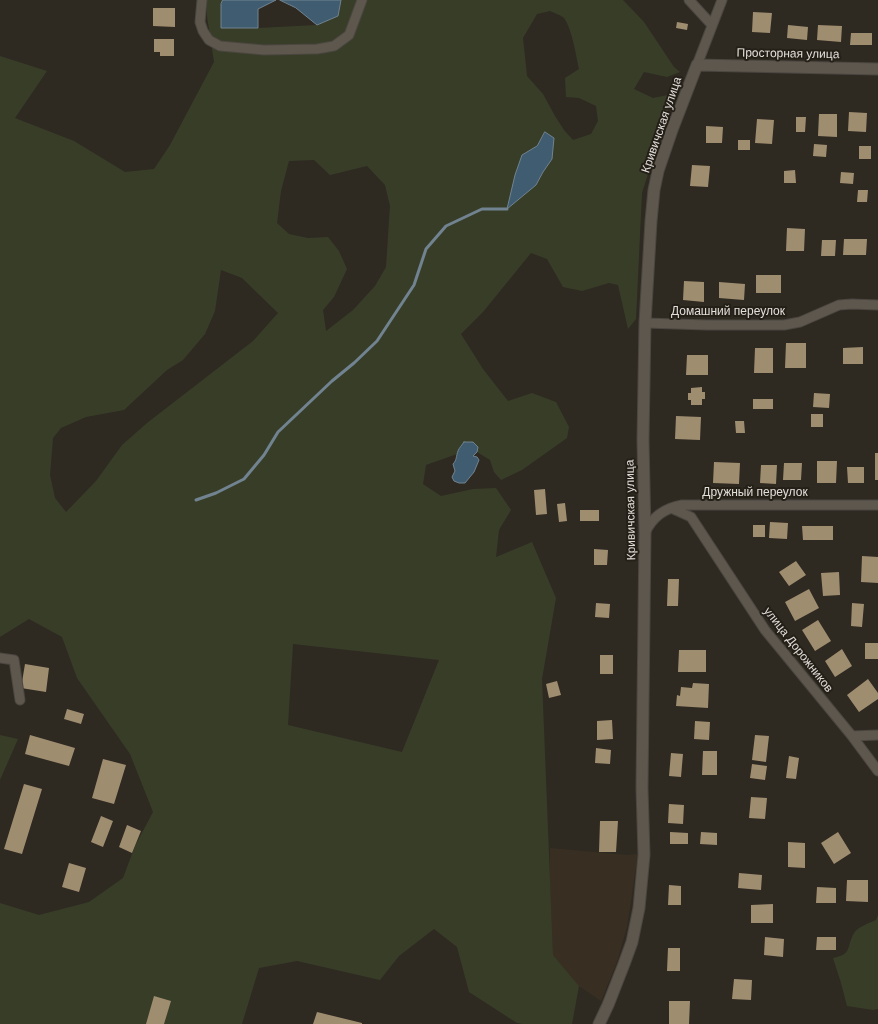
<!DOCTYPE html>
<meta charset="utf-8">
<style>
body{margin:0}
canvas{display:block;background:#2e2921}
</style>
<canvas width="878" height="1024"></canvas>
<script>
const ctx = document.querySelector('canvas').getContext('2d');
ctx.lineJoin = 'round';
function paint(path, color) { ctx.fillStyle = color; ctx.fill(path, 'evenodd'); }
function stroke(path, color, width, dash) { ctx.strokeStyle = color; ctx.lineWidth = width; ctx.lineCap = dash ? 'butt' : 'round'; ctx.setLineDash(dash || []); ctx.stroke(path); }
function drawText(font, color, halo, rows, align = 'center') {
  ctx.font = font + ' Arial,sans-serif'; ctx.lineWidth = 4; ctx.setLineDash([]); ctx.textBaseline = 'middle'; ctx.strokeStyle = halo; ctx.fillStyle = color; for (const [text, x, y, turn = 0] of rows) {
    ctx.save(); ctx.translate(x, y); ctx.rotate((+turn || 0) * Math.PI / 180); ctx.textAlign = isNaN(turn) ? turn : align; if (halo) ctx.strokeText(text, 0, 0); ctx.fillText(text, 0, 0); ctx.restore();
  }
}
const built = new Path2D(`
 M550 848 626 855 638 854 627 927 617 962 601 1001 579 986 553 955 550 886Z`);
const green = new Path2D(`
 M207 0H223L221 4V28H258L317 25 338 16 341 0H623L644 22 674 67 680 72 667 77 644 72 634 89 653 98 673 94 642 193 636 319 628 329 618 285 609 283 582 291 563 287 547 259 531 253 483 312 461 334 483 369 508 401 532 393 556 402 569 427 567 438 522 470 501 480 494 472 490 460 477 452 478 447H460L457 454 426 465 423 484 441 496 473 489 496 488 511 510 499 530 496 557 532 542 556 598 542 679 553 955 579 986 572 1024H523L517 1023 469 992 457 947 434 929 399 956 380 980 297 961 259 968 242 1024H0V903L39 915 89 902 123 878 135 846 153 812 130 754 77 678 62 637 29 619 0 637V56L47 71 15 118 74 141 125 172 154 169 170 145 214 62 207 16ZM550 11C554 13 561 15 564 18 572 29 576 55 579 69L565 78 566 97 579 98 596 106 598 121 591 134 573 140 564 130 555 116 543 94 527 76 523 38 537 14ZM545 132 552 159 543 172 536 185 522 155 537 146ZM314 160 330 175 367 166 385 185 390 206 386 267 375 286 353 310 326 331 323 310 334 297 347 269 339 251 328 237 308 238 289 234 277 223 281 191 289 161ZM221 270 242 278 278 313 253 341 147 423 122 445 96 481 66 512 55 498 50 475 53 438 61 428 86 417 124 410 167 370 183 360 205 334 215 311ZM293 644 439 660 402 752 288 725Z
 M0 735 18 739 0 780Z
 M878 915V1009L873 1010 847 1006 841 983 833 958C853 954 846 947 854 933 858 927 869 923 876 920Z`);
const water = new Path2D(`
 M223 0H276L258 9V28H221V4Z
 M280 0H341L338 16 317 25 296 8Z
 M545 132 554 138 552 159 543 172 536 185 507 209 515 175 522 155 537 146Z
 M464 442H473L478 447 477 452 473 456 477 457 479 460 474 472 465 483H459L454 481 452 477 455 471 453 464C457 460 456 456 458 451 459 448 462 445 464 442Z`);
const stream = new Path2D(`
 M196 500 216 493 244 479 264 455 278 432 332 381 354 363 377 341 414 285 426 249 446 226 482 209H507`);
const building = new Path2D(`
 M153 8H175V27L153 26Z
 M753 12 772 13 770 33 752 32Z
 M677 22 688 24 687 30 676 28Z
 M788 25 808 27 807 40 787 38Z
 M818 25 842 26 841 42 817 40Z
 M851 33H872V45H850Z
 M154 39H174V56H160V52H154Z
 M849 112 867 113 866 132 848 131Z
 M819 114H837V137L818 136Z
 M796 117H806L805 132H796Z
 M757 119 774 120 772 144 755 143Z
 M706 126 723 127 722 143H706Z
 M738 140H750V150H738Z
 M814 144 827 145 826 157 813 156Z
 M859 146H871V159H859Z
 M692 165 710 166 708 187 690 186Z
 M795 170 796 183H784V171Z
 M841 172 854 173 853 184 840 183Z
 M858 190H868L867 202H857Z
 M787 228 805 229 804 251H786Z
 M844 239H867L866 255H843Z
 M822 240H836L835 256H821Z
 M756 275H781V293H756Z
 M684 281 704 282V302L683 300Z
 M719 282 745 284 744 300 719 298Z
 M786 343H806V368H785Z
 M863 347V364H843V348Z
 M755 348H773V373H754Z
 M687 355H708V375H686Z
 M702 387V392H705V399H702V405H691V400H688V393H691V388Z
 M814 393 830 394 829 408 813 407Z
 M753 399H773V409H753Z
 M811 414H823V427H811Z
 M676 416 701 417 700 440 675 439Z
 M735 421H744L745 433H736Z
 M875 453H878V480H875Z
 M817 461H837L836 483H817Z
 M714 462 740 463 739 484 713 483Z
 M784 463H802L801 480H783Z
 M761 465H777L776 484 760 483Z
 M847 467H864V483H848Z
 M545 489 547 514 536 515 534 490Z
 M565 503 567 521 559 522 557 504Z
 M580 510H599V521H580Z
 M770 522 788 523 787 539 769 538Z
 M753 525H765V537H753Z
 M802 526H833V540H803Z
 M594 549 608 550 607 565H594Z
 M862 556 878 557V583L861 582Z
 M796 561 806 575 789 586 779 572Z
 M839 572 840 595 823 596 821 573Z
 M668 579H679L678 606H667Z
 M809 589 819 608 795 621 785 602Z
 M596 603 610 604 609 618 595 617Z
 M852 603 864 604 862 627 851 626Z
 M818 620 831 641 815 651 802 630Z
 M865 643H878V659H865Z
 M842 649 852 666 835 677 825 661Z
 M679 650H706V672H678Z
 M600 655H613V674H600Z
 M25 664 49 668 46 692 21 688Z
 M868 679 878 693V699L859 712 847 695Z
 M557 681 561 695 549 698 546 684Z
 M693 683 709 684 708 708 676 706 677 695 680 696 681 687 692 688Z
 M67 709 84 714 81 724 64 719Z
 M612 720 613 739 597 740V721Z
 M695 721 710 722 709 740 694 739Z
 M30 735 75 748 69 766 25 754Z
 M755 735 769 736 766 762 752 760Z
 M596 748 611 750 610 764 595 763Z
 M703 751H717V775H702Z
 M671 753 683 754 681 777 669 776Z
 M789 756 799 758 796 779 786 778Z
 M103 759 126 765 114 804 92 798Z
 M752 764 767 766 765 780 750 778Z
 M24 784 42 789 22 854 4 849Z
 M751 797 767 798 765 819 749 818Z
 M669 804 684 805 683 824 668 823Z
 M101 816 113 821 103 847 91 842Z
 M600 821H618L616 852H599Z
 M127 825 141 831 132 853 119 847Z
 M670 832 688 833V844H670Z
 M701 832 717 833V845L700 844Z
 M838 832 851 853 834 864 821 843Z
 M788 842 805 843V868L788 867Z
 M69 863 86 868 79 892 62 887Z
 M739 873 762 875 761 890 738 888Z
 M847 880H868V902L846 901Z
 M669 885 681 886V905H668Z
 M817 887 836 888V903H816Z
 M773 904V923H751V905Z
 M765 937 784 939 783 957 764 955Z
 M817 937H836V950H816Z
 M668 948H680V971H667Z
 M734 979 752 980 751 1000 732 999Z
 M154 996 171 1001 164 1024H146Z
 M669 1001H690L689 1024H669Z
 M317 1012 362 1023V1024H313Z`);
const minor = new Path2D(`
 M202 0 200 22 203 31 209 40 220 46 264 50 317 49 334 46 349 35 362 0
 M689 0 712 25
 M697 65 722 0
 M645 323 707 325H784L800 322 839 305 852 304 878 305
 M671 508 691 517 765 630 852 736 878 771
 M645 533C652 517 665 508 682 505H878
 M0 658 14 660 20 700
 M852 736 878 735`);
const tertiary = new Path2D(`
 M599 1024 608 1005 624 964 632 942 639 908 644 855 642 788 645 533 643 440 645 323 651 221 654 190 658 171 672 130 697 65 878 69`);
const streetNames = [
 ["Просторная улица",788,54,1],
 ["Кривичская улица",662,125,-71],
 ["Домашний переулок",728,312],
 ["Дружный переулок",755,493],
 ["Кривичская улица",631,510,-91],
 ["улица Дорожников",798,650,52]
];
paint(built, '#382f22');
paint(green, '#383d28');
paint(water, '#405c70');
stroke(water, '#718390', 1);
stroke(stream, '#718390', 3);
paint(building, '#9f8d70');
stroke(minor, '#4b4640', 11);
stroke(tertiary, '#4b4640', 13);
stroke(minor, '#5d574e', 9);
stroke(tertiary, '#5d574e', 11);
drawText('12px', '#e2ded9', '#241f17', streetNames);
</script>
